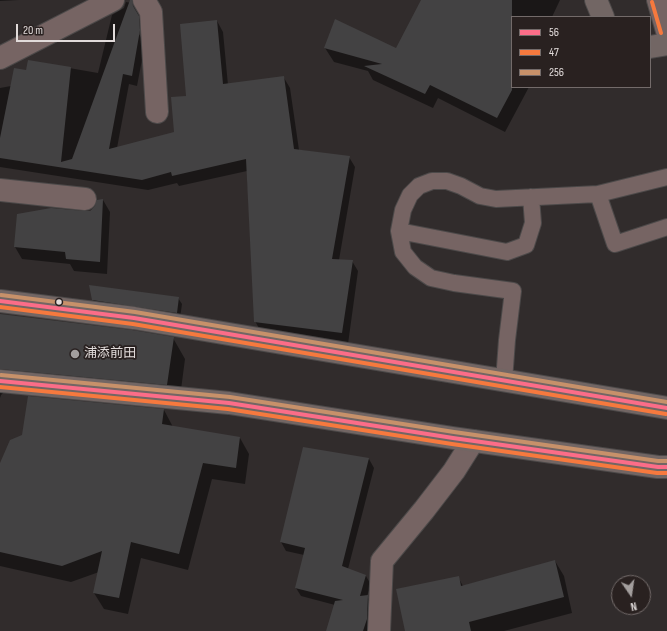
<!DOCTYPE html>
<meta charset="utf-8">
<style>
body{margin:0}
#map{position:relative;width:667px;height:631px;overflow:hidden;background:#312c2c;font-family:"Sofia Sans Condensed",sans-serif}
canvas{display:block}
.legend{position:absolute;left:511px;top:16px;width:140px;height:72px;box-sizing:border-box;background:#292120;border:1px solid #736b6a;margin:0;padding:5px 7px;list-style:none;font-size:12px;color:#e1dbda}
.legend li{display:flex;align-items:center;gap:8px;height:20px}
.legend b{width:20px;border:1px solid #736b6a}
.north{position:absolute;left:611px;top:575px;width:40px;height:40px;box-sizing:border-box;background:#292120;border:1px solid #736b6a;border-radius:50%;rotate:167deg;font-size:11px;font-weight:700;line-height:16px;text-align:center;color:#e1dbda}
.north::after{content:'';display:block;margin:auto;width:14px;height:18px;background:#a39e9d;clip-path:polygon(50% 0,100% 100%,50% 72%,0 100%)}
.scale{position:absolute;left:16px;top:24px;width:99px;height:18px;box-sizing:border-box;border:2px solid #e1dbda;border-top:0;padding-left:5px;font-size:12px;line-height:14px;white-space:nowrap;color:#e1dbda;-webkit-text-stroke:3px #292120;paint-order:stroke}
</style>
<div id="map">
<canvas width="667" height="631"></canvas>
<ul class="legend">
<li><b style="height:5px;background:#fb6d88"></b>56</li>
<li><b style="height:5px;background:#f6793e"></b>47</li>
<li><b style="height:5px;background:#c7916a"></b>256</li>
</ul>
<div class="north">N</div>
<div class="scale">20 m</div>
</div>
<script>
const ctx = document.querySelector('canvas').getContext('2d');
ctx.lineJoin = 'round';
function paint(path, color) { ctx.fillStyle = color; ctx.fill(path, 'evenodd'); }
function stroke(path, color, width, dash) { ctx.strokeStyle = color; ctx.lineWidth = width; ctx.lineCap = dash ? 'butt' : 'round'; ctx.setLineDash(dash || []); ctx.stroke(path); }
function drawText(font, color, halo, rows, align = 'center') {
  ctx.font = font + ' "Sofia Sans Condensed","Noto Sans JP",sans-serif'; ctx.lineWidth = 3.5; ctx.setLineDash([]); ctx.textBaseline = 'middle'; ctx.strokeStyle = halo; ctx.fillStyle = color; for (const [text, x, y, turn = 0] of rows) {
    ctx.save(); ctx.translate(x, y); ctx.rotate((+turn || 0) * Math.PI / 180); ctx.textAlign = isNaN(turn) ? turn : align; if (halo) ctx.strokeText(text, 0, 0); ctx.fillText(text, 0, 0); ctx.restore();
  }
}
const shadow = new Path2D(`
 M0 0H19L0 1Z
 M422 0H560L552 17H512V87H529L505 132 438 98 433 108 373 80 368 71 334 62 325 48 397 50Z
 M126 2 131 3 138 14 141 22 139 34 145 44 137 86 129 84 117 148 175 133 217 21 223 32 228 85 284 78 290 88 299 150 349 157 355 167 339 260 352 261 358 271 348 344 261 332 255 321 247 171 179 186 177 183 148 190 0 167V88L11 86 26 71 29 61 98 73 112 15 124 8Z
 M103 200 110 212 107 274 74 271 70 264 22 259 15 247 90 211Z
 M178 298 182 304 180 318 97 306 93 300Z
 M0 315 173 338 185 359 179 405 6 390 1 395 0 398Z
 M164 410 173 427 240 438 249 454 245 484 212 479 188 570 141 558 128 614 104 609 94 593 99 572 71 582 0 566V465Z
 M369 459 374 468 348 569 366 576 371 585 367 596 372 604 371 631H327L335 605 301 596 296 588 304 555 286 551 281 542Z
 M555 561 564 576 572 613 504 631H406L458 577 463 586Z`);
const building = new Path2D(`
 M130 0H132L133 6 139 16 140 30 132 76 123 74 109 149 174 132 171 97 186 96 180 24 217 20 223 84 284 76 294 149 350 156 332 259 353 260 342 333 254 322 246 159 172 176 171 172 142 180 0 158V138L14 68 26 70 28 60 71 67 61 162 72 159Z
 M421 0H512V90L497 118 430 85 425 94 364 66 382 64 324 48 335 19 396 48Z
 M103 199 100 262 66 259 65 252 14 247 17 214 51 208 84 211H90L95 206 97 200Z
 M89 285 179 297 177 313 92 300Z
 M0 314 132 330 174 337 167 385 0 369Z
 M28 396 164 409 162 424 240 437 236 468 203 463 179 554 131 542 119 598 93 593 102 551 62 566 0 552V463L10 440 22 435Z
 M303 447 369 458 342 566 366 575 360 596 368 595 367 619 363 631H326L335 601 343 600 295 588 305 548 280 542Z
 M555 560 564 597 469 622 471 631H405L396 589 459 576 461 586Z`);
const service = new Path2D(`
 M598 194 667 177
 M399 231 507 252 526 245 533 223 531 197
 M504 381 507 340 513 291 454 283 431 278 415 267 403 252 399 231 403 210 410 195 419 186 432 181H447L461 186 480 196 496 199 598 194 615 244 667 227`);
const minor = new Path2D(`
 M144 0 151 12 157 112
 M0 58 113 0
 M0 190 85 199
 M379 631 382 561 424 510 454 471 473 441`);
const tertiary = new Path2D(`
 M658 0 667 31`);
const primary = new Path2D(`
 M596 0 603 17
 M650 47 667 44
 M0 301 134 318 667 408
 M0 381 229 403 453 438 658 467H667`);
const bus1 = new Path2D(`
 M0 301 134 318 667 408
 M0 381 229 403 453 438 658 467H667`);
const bus2 = new Path2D(`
 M652 2 661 33
 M0 307 133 324 666 414
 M0 387 228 409 452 444 657 473H667`);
const bus3 = new Path2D(`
 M1 295 135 312 667 402
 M1 375 230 397 454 432 658 461H667`);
const markers = [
 [59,302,3.5,"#e1dbda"],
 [75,354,5,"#a39e9d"]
];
const poiNames = [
 ["浦添前田",84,354]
];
paint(shadow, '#0007');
paint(building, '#434243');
stroke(service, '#4c4949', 18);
stroke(minor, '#4c4949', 24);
stroke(tertiary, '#4c4949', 24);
stroke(primary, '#4c4949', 24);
stroke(service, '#766463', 16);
stroke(minor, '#766463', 22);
stroke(tertiary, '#766463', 22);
stroke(primary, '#726664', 22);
stroke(bus1, '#fb6d88', 4);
stroke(bus2, '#f6793e', 4);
stroke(bus3, '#c7916a', 4);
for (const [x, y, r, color] of markers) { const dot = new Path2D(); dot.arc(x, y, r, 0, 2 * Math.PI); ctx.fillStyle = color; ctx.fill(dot); stroke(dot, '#292120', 1.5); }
drawText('13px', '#e1dbda', '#292120', poiNames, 'left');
</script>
